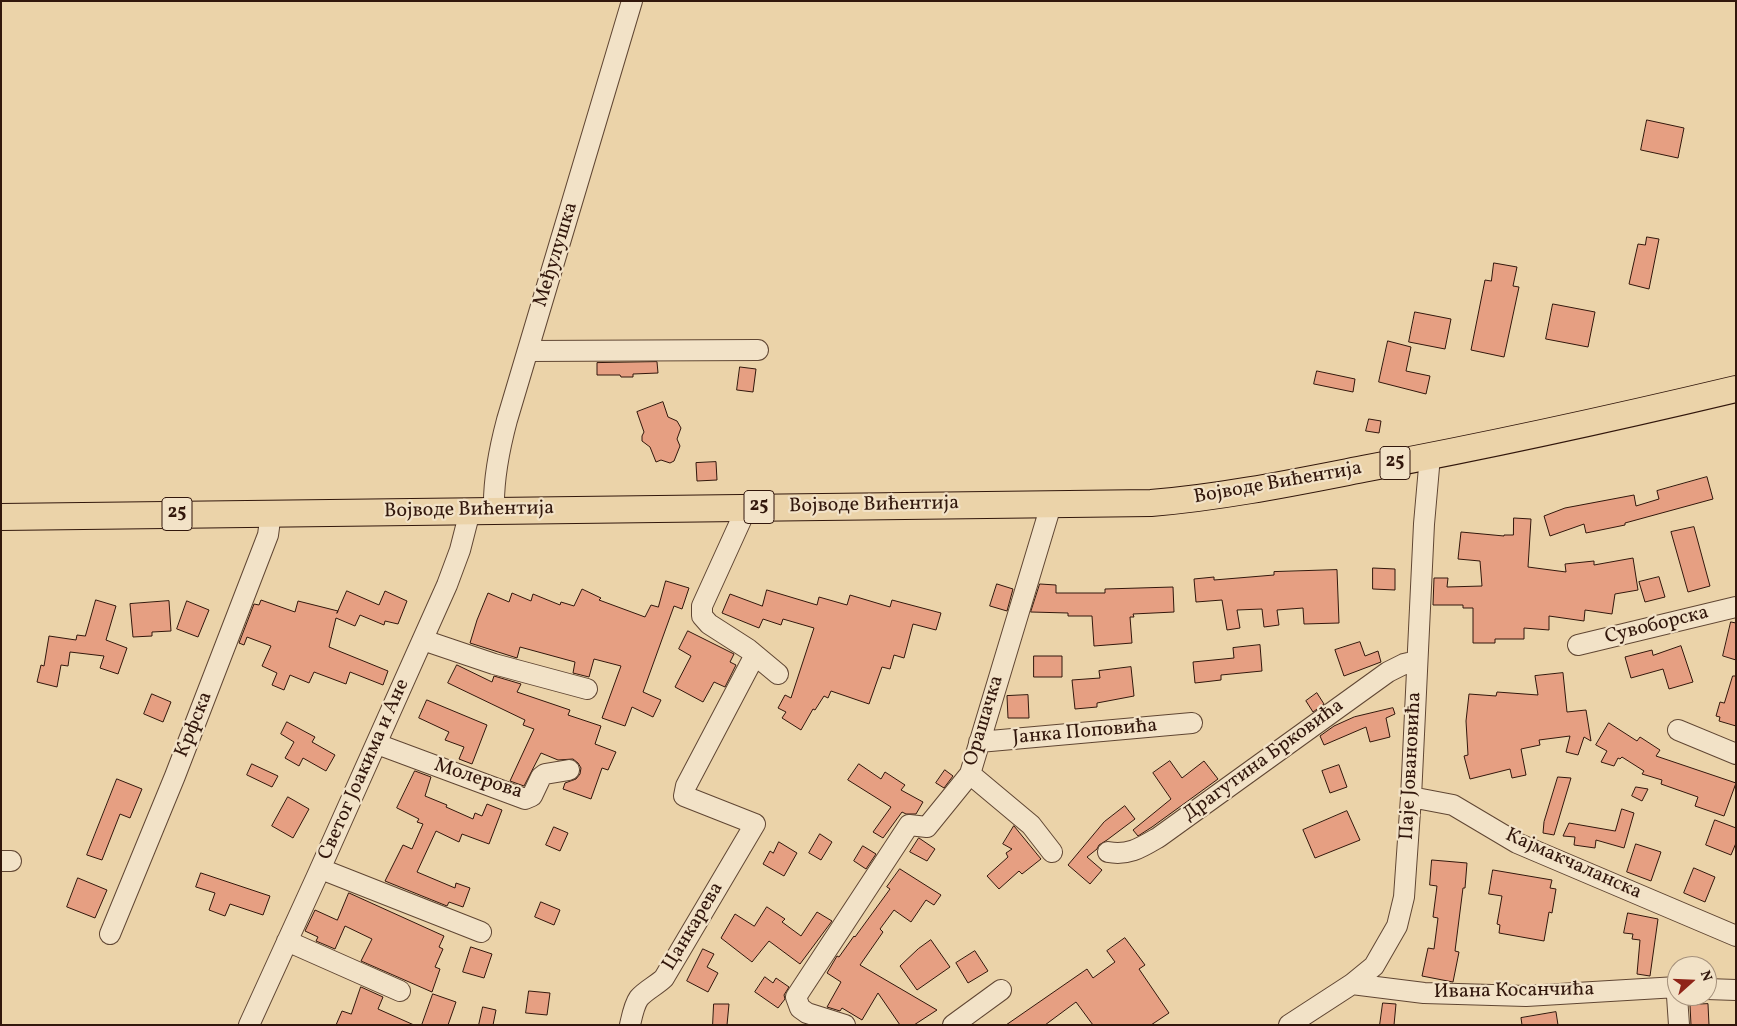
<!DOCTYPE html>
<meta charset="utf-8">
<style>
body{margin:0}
#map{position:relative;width:1737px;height:1026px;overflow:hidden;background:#ebd3a9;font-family:Vollkorn,serif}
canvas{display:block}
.frame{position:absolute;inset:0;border:2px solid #32170c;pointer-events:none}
.north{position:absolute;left:1667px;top:956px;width:50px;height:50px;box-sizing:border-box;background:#f2e2c7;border:1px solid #a5917c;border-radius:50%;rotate:70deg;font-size:14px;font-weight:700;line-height:20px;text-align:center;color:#32170c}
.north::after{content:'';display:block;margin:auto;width:18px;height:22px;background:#8f2418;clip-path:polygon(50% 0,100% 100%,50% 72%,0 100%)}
</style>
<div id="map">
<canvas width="1737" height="1026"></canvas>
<div class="frame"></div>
<div class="north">N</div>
</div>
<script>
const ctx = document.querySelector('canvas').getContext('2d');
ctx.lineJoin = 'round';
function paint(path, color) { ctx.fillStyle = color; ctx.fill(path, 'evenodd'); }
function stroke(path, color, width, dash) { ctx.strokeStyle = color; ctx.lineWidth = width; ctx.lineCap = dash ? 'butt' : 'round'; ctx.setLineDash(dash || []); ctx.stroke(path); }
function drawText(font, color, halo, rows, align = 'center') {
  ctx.font = font + ' Vollkorn,serif'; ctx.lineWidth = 4.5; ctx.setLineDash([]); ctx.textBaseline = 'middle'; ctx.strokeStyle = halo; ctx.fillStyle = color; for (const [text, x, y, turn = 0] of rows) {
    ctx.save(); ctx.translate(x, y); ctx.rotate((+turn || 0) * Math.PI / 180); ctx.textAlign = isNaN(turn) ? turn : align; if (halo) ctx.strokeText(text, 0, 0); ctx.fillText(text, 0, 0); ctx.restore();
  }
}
const building = new Path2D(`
 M1647 120 1684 128 1678 158 1641 150Z
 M1647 237 1659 239 1649 289 1629 284 1638 244 1645 245Z
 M1494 263 1517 267 1513 286 1519 287 1504 357 1471 350 1485 280 1491 281Z
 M1553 304 1595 312 1588 347 1546 339Z
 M1415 312 1451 319 1445 349 1409 342Z
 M1388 341 1411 347 1406 371 1430 376 1426 394 1379 382Z
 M657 362 658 373 633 374V377H621L620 375H597V363Z
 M740 367 756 369 753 392 737 390Z
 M1317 371 1355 379 1353 392 1314 384Z
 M663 402 668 417 677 421 681 428 677 439 680 446 674 461 670 463 661 460 656 462 650 447 642 441V436L644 432 637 412Z
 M1369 419 1381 421 1379 433 1366 431Z
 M716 462 717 480 697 481 696 463Z
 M1707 477 1713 499 1625 523V525L1586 533 1584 524 1550 536 1544 516 1565 508 1634 495 1636 506 1659 499 1657 491Z
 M1514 518 1531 519 1528 567 1566 572 1565 564 1594 561V565L1633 558 1638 590 1615 594 1612 614 1585 610 1584 621 1549 616V630L1524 628V639H1495V643H1473V608H1463V605H1433L1434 578H1448L1447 587 1482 586 1480 561 1458 559 1461 532 1504 536V535H1513Z
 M1694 527 1710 586 1688 592 1671 532Z
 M1373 568 1395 569V590L1373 589Z
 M1337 570 1339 623 1304 624 1303 608 1277 610 1279 625 1264 627 1262 609 1237 610 1240 628 1227 630 1222 600 1196 602 1194 579 1214 577V580L1274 575V572Z
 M1659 577 1665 597 1645 602 1639 582Z
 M666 581 689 588 682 609 674 606 643 692 661 700 653 717 632 707 625 726 602 718 621 666 594 659 589 677 573 673 575 662 520 647 517 658 470 643 477 620 488 593 509 602 512 593 531 601 533 594 560 605 561 602 574 606 582 589 601 598 599 600 645 617 651 605 658 607Z
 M997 584 1013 589 1007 611 990 606Z
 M1040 584 1056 585V593H1105V589L1173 587 1174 612 1133 614 1134 617H1130L1132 643 1094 646 1092 616H1068V613L1031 612Z
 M767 590 817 605 819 597 847 605 850 595 890 607 892 600 941 613 936 630 913 624 904 658 894 655 890 669 882 667 869 704 831 691 828 698 824 696 815 710 813 709 801 730 782 718 786 712 778 708 785 695 791 698 814 628 783 619 781 625 763 619 759 628 722 613 730 594 762 606Z
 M347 591 379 605 385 591 407 601 398 624 385 621 384 625 360 615 355 626 336 618 329 647 388 671 383 685 350 672 346 684 314 672 309 683 290 675 284 690 272 685 277 673 262 666 271 646 247 637 244 645 239 643 254 604 259 605 261 600 295 612 298 601 338 611 337 613Z
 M96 600 116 606 106 640 127 648 118 674 100 668 104 656 70 652 68 666 61 665 57 687 37 682 41 665 44 666 49 636 76 640 77 635 85 636Z
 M169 601 171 631 152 632V636L133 637 130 604Z
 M187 601 209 610 198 637 177 629Z
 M1731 622 1736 623V660L1723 656Z
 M688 631 734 654 730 662 736 665 725 687 714 682 703 702 675 687 691 656 679 649Z
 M1360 642 1365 656 1378 651 1381 662 1344 676 1335 650Z
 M1260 645 1262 671 1221 675V680L1195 683 1193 662 1234 658 1233 648Z
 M1681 646 1693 682 1669 689 1663 669 1631 678 1625 657 1652 650 1653 655Z
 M1034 656H1062V677H1034Z
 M457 665 492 682 494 676 521 684 517 692 570 710 568 715 601 726 595 744 616 752 608 770 602 768 591 799 563 789 565 783 576 779 580 774 581 768 578 763 573 759 558 760 541 753 524 786 510 781 534 729 523 725 525 720 448 683Z
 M1131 667 1134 696 1097 703V707L1075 709 1072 680 1100 678 1099 671Z
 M1563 673 1567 712 1586 710 1591 741 1584 737 1578 755 1566 752 1570 736 1539 740 1540 745 1521 749 1526 775 1512 778 1510 769 1470 779 1464 756 1468 755 1466 721 1469 694 1496 696 1497 692 1538 695 1535 676Z
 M1733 676H1736V726L1719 721 1720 717 1716 716 1720 702 1724 703Z
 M1317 693 1324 704 1313 712 1306 701Z
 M152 694 171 702 163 722 144 714Z
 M1028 695 1029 718H1008L1007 696Z
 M427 700 487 725 472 764 459 759 464 747 445 740 449 732 419 718Z
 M1393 708 1395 714 1386 718 1390 737 1370 742 1366 727 1324 745 1320 736 1334 726 1354 717Z
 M287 722 315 737 312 742 335 755 326 771 303 758 299 766 285 758 294 742 281 734Z
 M1609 723 1637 741 1640 737 1660 750 1656 756 1736 783 1724 816 1695 806 1698 797 1661 784 1662 780 1642 774 1644 771 1622 757 1620 759 1618 758 1614 766 1601 762 1607 751 1596 745Z
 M1170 761 1182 778 1204 761 1218 779 1152 827 1138 836 1133 830 1171 799 1153 773Z
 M252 764 278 776 272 787 247 775Z
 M859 764 881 779 885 772 905 785 901 790 923 802 916 814H906L902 812 883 838 873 832 891 807 848 780Z
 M1339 765 1347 787 1330 793 1322 771Z
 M945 770 953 776 944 788 936 783Z
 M415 771 431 777 425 796 447 805 446 807 473 819 475 813 482 816 487 804 502 810 489 844 462 834 459 842 436 831 417 872 455 888 456 883 470 888 463 907 449 902 447 906 385 881 403 845 412 849 423 824 417 822 419 819 397 808Z
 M1558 777 1571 778 1554 835 1543 833 1544 822Z
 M117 779 142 789 130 818 120 814 102 860 87 855Z
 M1636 787 1648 789 1642 801 1632 796Z
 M288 797 309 809 293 838 272 826Z
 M1125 806 1135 819 1107 840 1099 845 1097 849 1087 857 1102 870 1090 884 1068 865 1104 822Z
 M1622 809 1634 813 1624 848 1596 840 1595 848 1574 845 1575 837 1563 836 1569 823 1615 831Z
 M1347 811 1360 840 1315 858 1303 830Z
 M1715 820 1736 828V843L1731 855 1706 845Z
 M1014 826 1041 859 1022 874 1019 871 999 889 987 876 1008 857 1006 853 1012 849 1003 844Z
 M554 827 568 833 560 851 546 845Z
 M820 834 832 842 821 860 809 853Z
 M919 838 935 849 927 861 910 852Z
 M779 842 797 853 784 876 763 864 770 851 773 853Z
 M1636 844 1661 852 1651 881 1627 872Z
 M863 846 876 854 866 869 854 861Z
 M1432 860 1467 863 1465 888H1463L1455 951 1459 952 1453 982 1422 976 1428 948 1434 949 1438 918 1433 917 1437 886 1430 885Z
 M1694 868 1715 877 1705 902 1684 893Z
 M900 869 941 895 934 905 926 900 911 922 894 910 880 929 883 932 860 965 937 1010 914 1025H900L878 993 862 1020 842 1008 840 1011 827 1007 841 982 827 973 837 956 839 957 854 936 855 937 890 889 887 887Z
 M1493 870 1552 880 1550 888 1556 889 1552 913 1549 912 1544 941 1499 933 1500 925 1497 924 1502 896 1489 894Z
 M201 873 270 896 263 915 230 904 225 916 209 910 215 893 196 887Z
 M78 878 107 890 95 918 67 907Z
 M349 893 444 936 439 947 443 949 435 967 440 969 432 992 361 961 372 939 345 926 335 949 316 941 318 937 305 931 315 910 337 920Z
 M541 902 560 910 554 925 535 917Z
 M767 907 785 919 782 922 801 936 817 912 832 921 800 964 769 941 752 962 721 938 735 914 754 926Z
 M1628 913 1658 919 1650 976 1637 974 1640 940 1632 939 1633 934 1624 933Z
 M1125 938 1145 965 1139 969 1169 1013 1151 1025H1093L1076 1002 1045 1025H1006L1087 969 1093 978 1115 962 1107 951Z
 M931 940 950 967 917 990 900 966 918 949Z
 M471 947 492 954 484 978 463 972Z
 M703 949 714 954 707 967 718 973 708 992 687 981Z
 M975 951 988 971 968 983 956 963Z
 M765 977 773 983 776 978 789 987 784 995 785 999 778 1008 755 992Z
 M361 987 383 997 378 1009 414 1025H336L342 1011 351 1014Z
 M529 991 550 993 547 1015 526 1013Z
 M433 994 456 1002 448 1025H422Z
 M1383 1003 1396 1004 1394 1025H1380Z
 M714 1004H729L727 1025H713Z
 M1708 1004 1709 1025H1691L1690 1005Z
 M483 1007 496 1010 493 1025H479Z
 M1556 1012 1558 1025H1522L1521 1018Z`);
const minor = new Path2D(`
 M528 351 758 350
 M747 507 702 606V616L709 624 748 649 778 674
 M494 510C493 479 499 450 507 420L632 1
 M423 640 494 664 587 689
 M1578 645 1736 607
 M1678 730 1736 754
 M979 742 1192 723
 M377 744 525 799 532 796 541 777 545 774 569 770
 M970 774 1031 825 1052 852
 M1411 797 1453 805 1517 843 1736 936
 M1108 852C1129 856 1142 847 1159 837L1388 672 1404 664 1417 661
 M1 861H11
 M321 869 481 932
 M110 934 175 776 268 535 271 513
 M287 941 400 991
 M1352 984 1424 993 1526 996 1677 987
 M1707 989 1736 990
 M1677 996 1679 1025
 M249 1025 317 876 447 585 460 550 470 511
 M630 1025C632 1016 634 1005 639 998 646 990 657 985 664 978L755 824 684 796 686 786 755 655
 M845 1025 807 1013 800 1008 796 997 909 825 927 827 970 774 1051 505
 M953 1025 1001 990
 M1289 1025 1352 984 1374 966 1397 926 1404 897 1411 797 1424 524 1430 456`);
const major = new Path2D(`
 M1 517 1151 503C1224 497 1296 482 1368 468 1491 445 1614 418 1736 389`);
const shields = [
 [1395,463,30],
 [759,507,30],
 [177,514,30]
];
const shieldNames = [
 ["25",1395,463],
 ["25",759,507],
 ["25",177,514]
];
const streetNames = [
 ["Међулушка",557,255,-73],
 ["Војводе Вићентија",1278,484,-10],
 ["Војводе Вићентија",874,506,-1],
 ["Војводе Вићентија",469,511,-1],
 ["Сувоборска",1657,626,-14],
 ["Орашачка",985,721,-73],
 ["Крфска",195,725,-68],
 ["Јанка Поповића",1085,733,-5],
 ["Драгутина Брковића",1264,761,-36],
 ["Паје Јовановића",1412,766,-87],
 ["Светог Јоакима и Ане",365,770,-66],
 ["Молерова",478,780,18],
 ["Кајмакчаланска",1573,865,24],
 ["Цанкарева",694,927,-59],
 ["Ивана Косанчића",1514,992,-1]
];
paint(building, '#e69f82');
stroke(building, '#32170c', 1);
stroke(minor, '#604633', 22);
stroke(major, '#32170c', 28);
stroke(minor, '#f2e2c7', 20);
stroke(major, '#ebd3a9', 26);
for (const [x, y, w] of shields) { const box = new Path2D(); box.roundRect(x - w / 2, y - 16.5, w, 33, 4); ctx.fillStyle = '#f2e2c7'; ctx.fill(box); stroke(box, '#32170c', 1); }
drawText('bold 19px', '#32170c', null, shieldNames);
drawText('20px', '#32170c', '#f2e2c7', streetNames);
</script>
